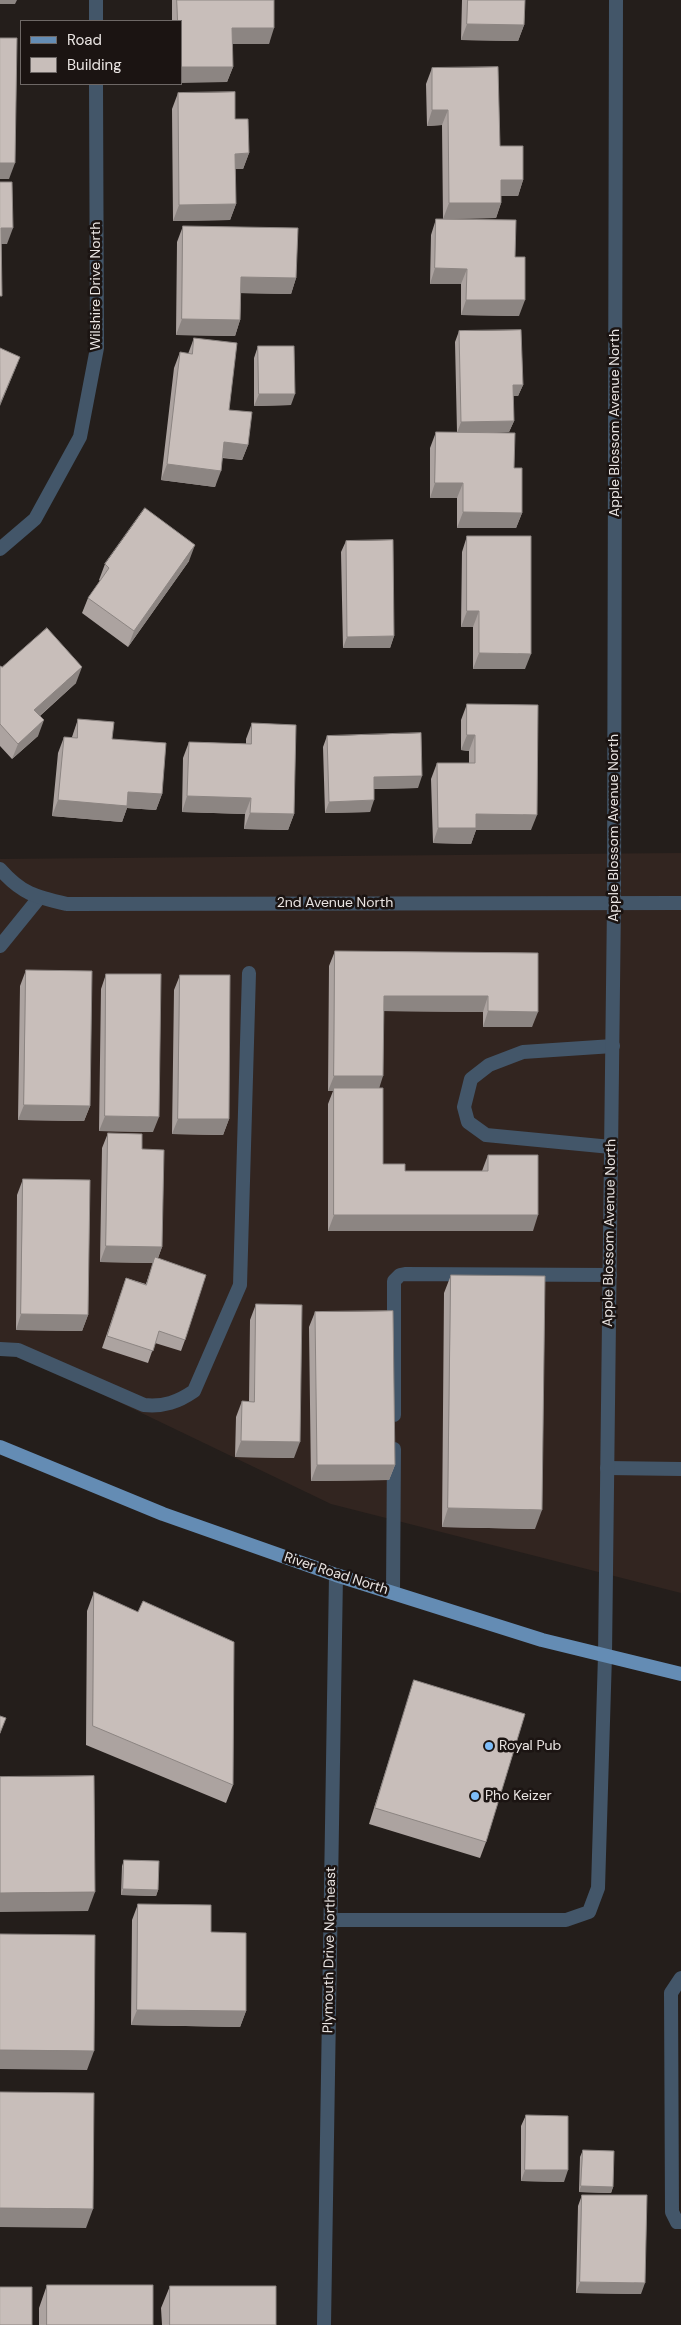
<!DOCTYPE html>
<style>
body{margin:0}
#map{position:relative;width:681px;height:2325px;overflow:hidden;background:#241e1b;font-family:"DM Sans",sans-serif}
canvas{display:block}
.legend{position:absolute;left:20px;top:20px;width:162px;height:65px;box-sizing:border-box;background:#1b1412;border:1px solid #6e6866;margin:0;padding:6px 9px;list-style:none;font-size:15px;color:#eae5e3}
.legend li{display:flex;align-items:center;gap:10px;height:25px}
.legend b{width:25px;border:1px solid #6e6866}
</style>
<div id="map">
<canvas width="681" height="2325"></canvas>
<ul class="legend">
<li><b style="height:6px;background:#648cb4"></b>Road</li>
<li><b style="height:14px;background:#c8beba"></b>Building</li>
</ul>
</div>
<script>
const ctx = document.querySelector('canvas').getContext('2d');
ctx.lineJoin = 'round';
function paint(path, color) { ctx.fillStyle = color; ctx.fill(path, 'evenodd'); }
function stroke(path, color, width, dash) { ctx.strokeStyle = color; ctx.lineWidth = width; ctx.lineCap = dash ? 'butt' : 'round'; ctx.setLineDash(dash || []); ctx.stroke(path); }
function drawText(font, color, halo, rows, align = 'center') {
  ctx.font = font + ' "DM Sans",sans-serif'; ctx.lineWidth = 5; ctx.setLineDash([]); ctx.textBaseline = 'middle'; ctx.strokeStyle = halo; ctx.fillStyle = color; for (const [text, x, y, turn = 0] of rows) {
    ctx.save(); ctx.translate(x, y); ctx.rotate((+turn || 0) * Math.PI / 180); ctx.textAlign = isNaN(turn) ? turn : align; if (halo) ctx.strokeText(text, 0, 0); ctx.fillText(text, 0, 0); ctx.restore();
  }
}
const built = new Path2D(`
 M681 853V1593L331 1504 0 1345V859Z`);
const service = new Path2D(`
 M0 946 39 898
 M611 1147 486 1135 468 1122 464 1107 471 1079 489 1065 523 1052 613 1046
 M0 1349 18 1350 144 1405C164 1407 178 1402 194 1391L240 1285 249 973
 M394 1415V1281L400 1275 405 1274 610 1275
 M607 1468 681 1469
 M393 1593 394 1449
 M331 1920H566L589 1912 598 1888 605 1655
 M681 1978 671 1993 672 2212 677 2222H681`);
const minor = new Path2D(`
 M96 0V21
 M0 549 35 519 80 437 97 348 96 84
 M0 869C22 894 36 897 67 904L681 903
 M605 1655 614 903 616 0`);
const tertiary = new Path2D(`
 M324 2325 336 1575`);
const primary = new Path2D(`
 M0 1447 163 1514 336 1575 542 1640 681 1674`);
const wall = new Path2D(`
 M172 0H274L269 44H232L233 67 227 82 181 21H172Z
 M462 0H525L524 25 518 41 461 40Z
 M432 68 500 146 523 180 518 196H501V203L496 218 443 219 442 125 427 126 426 84Z
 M178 93 249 153 243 169H235L236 204 230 220 173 221 172 109Z
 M436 219 515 257 519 316 461 315V284H430L431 235Z
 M183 226 296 278 291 294 241 293 240 320 235 336 176 335 177 242Z
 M459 331 523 385 518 396H513L514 421 509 432 487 433 514 468 522 513 516 528H457V498H430V448L436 432H457L455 342Z
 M194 338 229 410 248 445 242 460 222 458 215 487 161 480 174 368 180 352 188 354Z
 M258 346 291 405 254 406V358Z
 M467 536 525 669H473V627H461L462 552Z
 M346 541 394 636 390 648H343L341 552Z
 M189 561 128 647 82 613 88 598 100 581 99 580 105 564Z
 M0 666 2 667 76 683 40 716 38 736 12 759 0 746Z
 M467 704 531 830H476L471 844 433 843 431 779 437 763H469V751L461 750V720Z
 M78 719 112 739 162 794 156 810 127 808 122 822 52 816 58 753 64 737H72Z
 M252 723 294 814 288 830 244 829 245 814 182 812 183 758 189 742 246 744V739Z
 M327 736 418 788 374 789 370 812 325 813 323 747Z
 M335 951 538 953 532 1027H483V1012L384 1011 379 1088 383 1164 405 1171H482L488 1155 533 1231H328V1104L333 1091H328L329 966Z
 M26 970 90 1106 84 1121 18 1120 20 986Z
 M106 974 153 1132 99 1131 101 989Z
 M180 975 229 1119 223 1135 172 1134 174 990Z
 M108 1133 142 1149 162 1247 158 1258 185 1340 181 1351 155 1343 148 1363 102 1348 126 1278 146 1284 153 1263 100 1262 102 1148Z
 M23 1179 88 1315 82 1331 16 1330 17 1195Z
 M451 1275 535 1529 442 1527 444 1293Z
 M256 1304 294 1458 235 1457 236 1417 242 1401H249L250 1320Z
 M315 1312 395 1465 389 1480 311 1481 309 1327Z
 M94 1592 233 1785 226 1803 86 1745 87 1611Z
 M414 1680 486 1842 480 1858 369 1824Z
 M124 1860 158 1890 156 1896 121 1895 122 1866Z
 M138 1904 211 1932 246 2011 240 2027 131 2025 132 1920Z
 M526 2115 564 2182 521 2181V2126Z
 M583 2150 613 2187 611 2193 579 2192 580 2157Z
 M582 2195 641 2294 576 2293 578 2206Z
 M47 2285 153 2325H39V2308Z
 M170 2286 276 2325H162L161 2308Z`);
const shadedWall = new Path2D(`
 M0 0H17L15 4H0Z
 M467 24 524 25 518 41 461 40Z
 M232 28H274L269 44H226Z
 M181 67H233L227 82 181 83Z
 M432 110H448L442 125 427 126Z
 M249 153 243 169H229L235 154Z
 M0 163H15L9 179H0Z
 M501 180H523L518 196H496Z
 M449 203H501L496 218 443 219Z
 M236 204 230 220 173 221 179 205Z
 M1 228H13L7 244H0Z
 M435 268 467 269 461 284H430Z
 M241 277 296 278 291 294 235 293Z
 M466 300H525L519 316 461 315Z
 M182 319 240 320 235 336 176 335Z
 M20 357 14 372 0 406V404Z
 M513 385H523L518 396H509Z
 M259 394H295L291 405 254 406Z
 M514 421 509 432 457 433 461 422Z
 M224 442 248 445 242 460 219 457Z
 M167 464 221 471 215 487 161 480Z
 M435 483H463L457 498H430Z
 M463 512 522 513 516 528H457Z
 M195 545 189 561 128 647 134 631Z
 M467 611H479L473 627H461Z
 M394 636 390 648H343L347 637Z
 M479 653 531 654 525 669H473Z
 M82 667 76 683 29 725 34 710Z
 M44 720 38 736 12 759 18 744Z
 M467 735H475L469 751 461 750Z
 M422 776 418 788 369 789 374 777Z
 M128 792 162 794 156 810 127 808 122 822 52 816 58 800Z
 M187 796 251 798 245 814 182 812Z
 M374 800 370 812 325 813 329 802Z
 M250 813 294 814 288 830 244 829Z
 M476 814 537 815 531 830H476L471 844 433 843 438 828Z
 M384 996H488L483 1012 378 1011Z
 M488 1011 538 1012 532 1027H483Z
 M334 1076H383L378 1092 334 1088 333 1091H328Z
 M24 1105 90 1106 84 1121 18 1120Z
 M105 1116 159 1117 153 1132 99 1131Z
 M178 1119H229L223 1135 172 1134Z
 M334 1215H538L533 1231H328Z
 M106 1246 162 1247 156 1263 100 1262Z
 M21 1314 88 1315 82 1331 16 1330Z
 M241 1441 300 1442 294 1458 235 1457Z
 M317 1465H395L389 1480 311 1481Z
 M448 1508 542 1510 535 1529 442 1527Z
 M123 1889 158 1890 156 1896 121 1895Z
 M95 1892 88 1911 0 1912V1893Z
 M137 2010 246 2011 240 2027 131 2025Z
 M0 2050 94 2051 87 2070 0 2069Z
 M525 2170H568L564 2182 521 2181Z
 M581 2186 613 2187 611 2193 579 2192Z
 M0 2208 93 2209 86 2228 0 2227Z
 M580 2282 645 2283 641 2294 576 2293Z`);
const building = new Path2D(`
 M177 0H274V28H232L233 67H181V21H178Z
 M468 0H525L524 25 467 24Z
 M0 38H17L15 163H0Z
 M498 67 500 146H523V180H501V203H449L448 110H432V68Z
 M235 92V119H248L249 153 235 154 236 204 179 205 178 93Z
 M0 182H12L13 228H1L2 296H0Z
 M436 219 516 220 515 257H525V300H466L467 269 435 268Z
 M183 226 298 228 296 278 241 277 240 320 182 319Z
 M521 330 523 385H513L514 421 461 422 459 331Z
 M194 338 237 343 229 410 252 412 248 445 224 442 221 471 167 464 180 352 192 354Z
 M258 346H294L295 394H259Z
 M0 348 20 357 0 404Z
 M436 432 515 433 514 468H522V513L463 512V483H435Z
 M145 508 195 545 134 631 88 598 109 568 105 564Z
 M467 536H531V654L479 653V611H467Z
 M393 540 394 636 347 637 346 541Z
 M47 628 82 667 34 710 44 720 18 744 0 724V666L2 667Z
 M467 704 538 705 537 815 476 814V828H438L437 763H475V735H467Z
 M78 719 114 722 112 739 166 743 162 794 128 792 127 806 58 800 64 737 77 738Z
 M252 723 296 725 294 814 250 813 251 798 187 796 189 742 251 744Z
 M421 733 422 776 374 777V800L329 802 327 736Z
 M335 951 538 953V1012L488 1011V996H384L383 1076H334Z
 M26 970 92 971 90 1106 24 1105Z
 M106 974H161L159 1117 105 1116Z
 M180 975H230L229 1119H178Z
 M334 1088H383V1164H405V1171H488V1155H538V1215H334Z
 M108 1133 142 1134V1149L164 1150 162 1247 106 1246Z
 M23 1179 90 1180 88 1315 21 1314Z
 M155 1257 206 1275 185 1340 159 1331 153 1351 107 1336 126 1278 146 1285Z
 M451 1275 545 1276 542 1510 448 1508Z
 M256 1304 302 1305 300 1442 241 1441 242 1401 254 1402Z
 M393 1311 395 1465H317L315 1312Z
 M94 1592 138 1612 143 1601 234 1642 233 1785 93 1726Z
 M414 1680 525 1714 486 1842 375 1808Z
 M0 1716 6 1718 0 1733Z
 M94 1776 95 1892 0 1893V1777Z
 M124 1860 159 1861 158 1890 123 1889Z
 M138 1904 211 1905V1932L246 1933V2011L137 2010Z
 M0 1934 95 1935 94 2051 0 2050Z
 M0 2092 94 2093 93 2209 0 2208Z
 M526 2115 568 2116V2170H525Z
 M583 2150 614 2151 613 2187 581 2186Z
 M582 2195H647L645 2283 580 2282Z
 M47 2285H153V2325H47Z
 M170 2286H276V2325H170Z
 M0 2287H32V2325H0Z`);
const markers = [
 [489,1746,5,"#7ebdf9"],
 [475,1796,5,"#7ebdf9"]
];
const streetNames = [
 ["Wilshire Drive North",96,286,-90],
 ["Apple Blossom Avenue North",615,423,-90],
 ["Apple Blossom Avenue North",614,828,-90],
 ["2nd Avenue North",335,903],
 ["Apple Blossom Avenue North",610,1233,-89],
 ["River Road North",336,1574,18],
 ["Plymouth Drive Northeast",330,1950,-89]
];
const poiNames = [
 ["Royal Pub",499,1746],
 ["Pho Keizer",485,1796]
];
paint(built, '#322520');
stroke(service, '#435669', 14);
stroke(minor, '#435669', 14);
stroke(tertiary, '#435669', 14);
stroke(primary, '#648cb4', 14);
paint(wall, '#aca3a0');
paint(shadedWall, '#8c8582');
paint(building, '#c8beba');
stroke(building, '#8c8582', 1);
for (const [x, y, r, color] of markers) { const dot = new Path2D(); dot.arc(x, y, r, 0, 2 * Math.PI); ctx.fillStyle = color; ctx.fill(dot); stroke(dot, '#1b1412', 2); }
drawText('14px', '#eae5e3', '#1b1412', streetNames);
drawText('14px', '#eae5e3', '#1b1412', poiNames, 'left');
</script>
